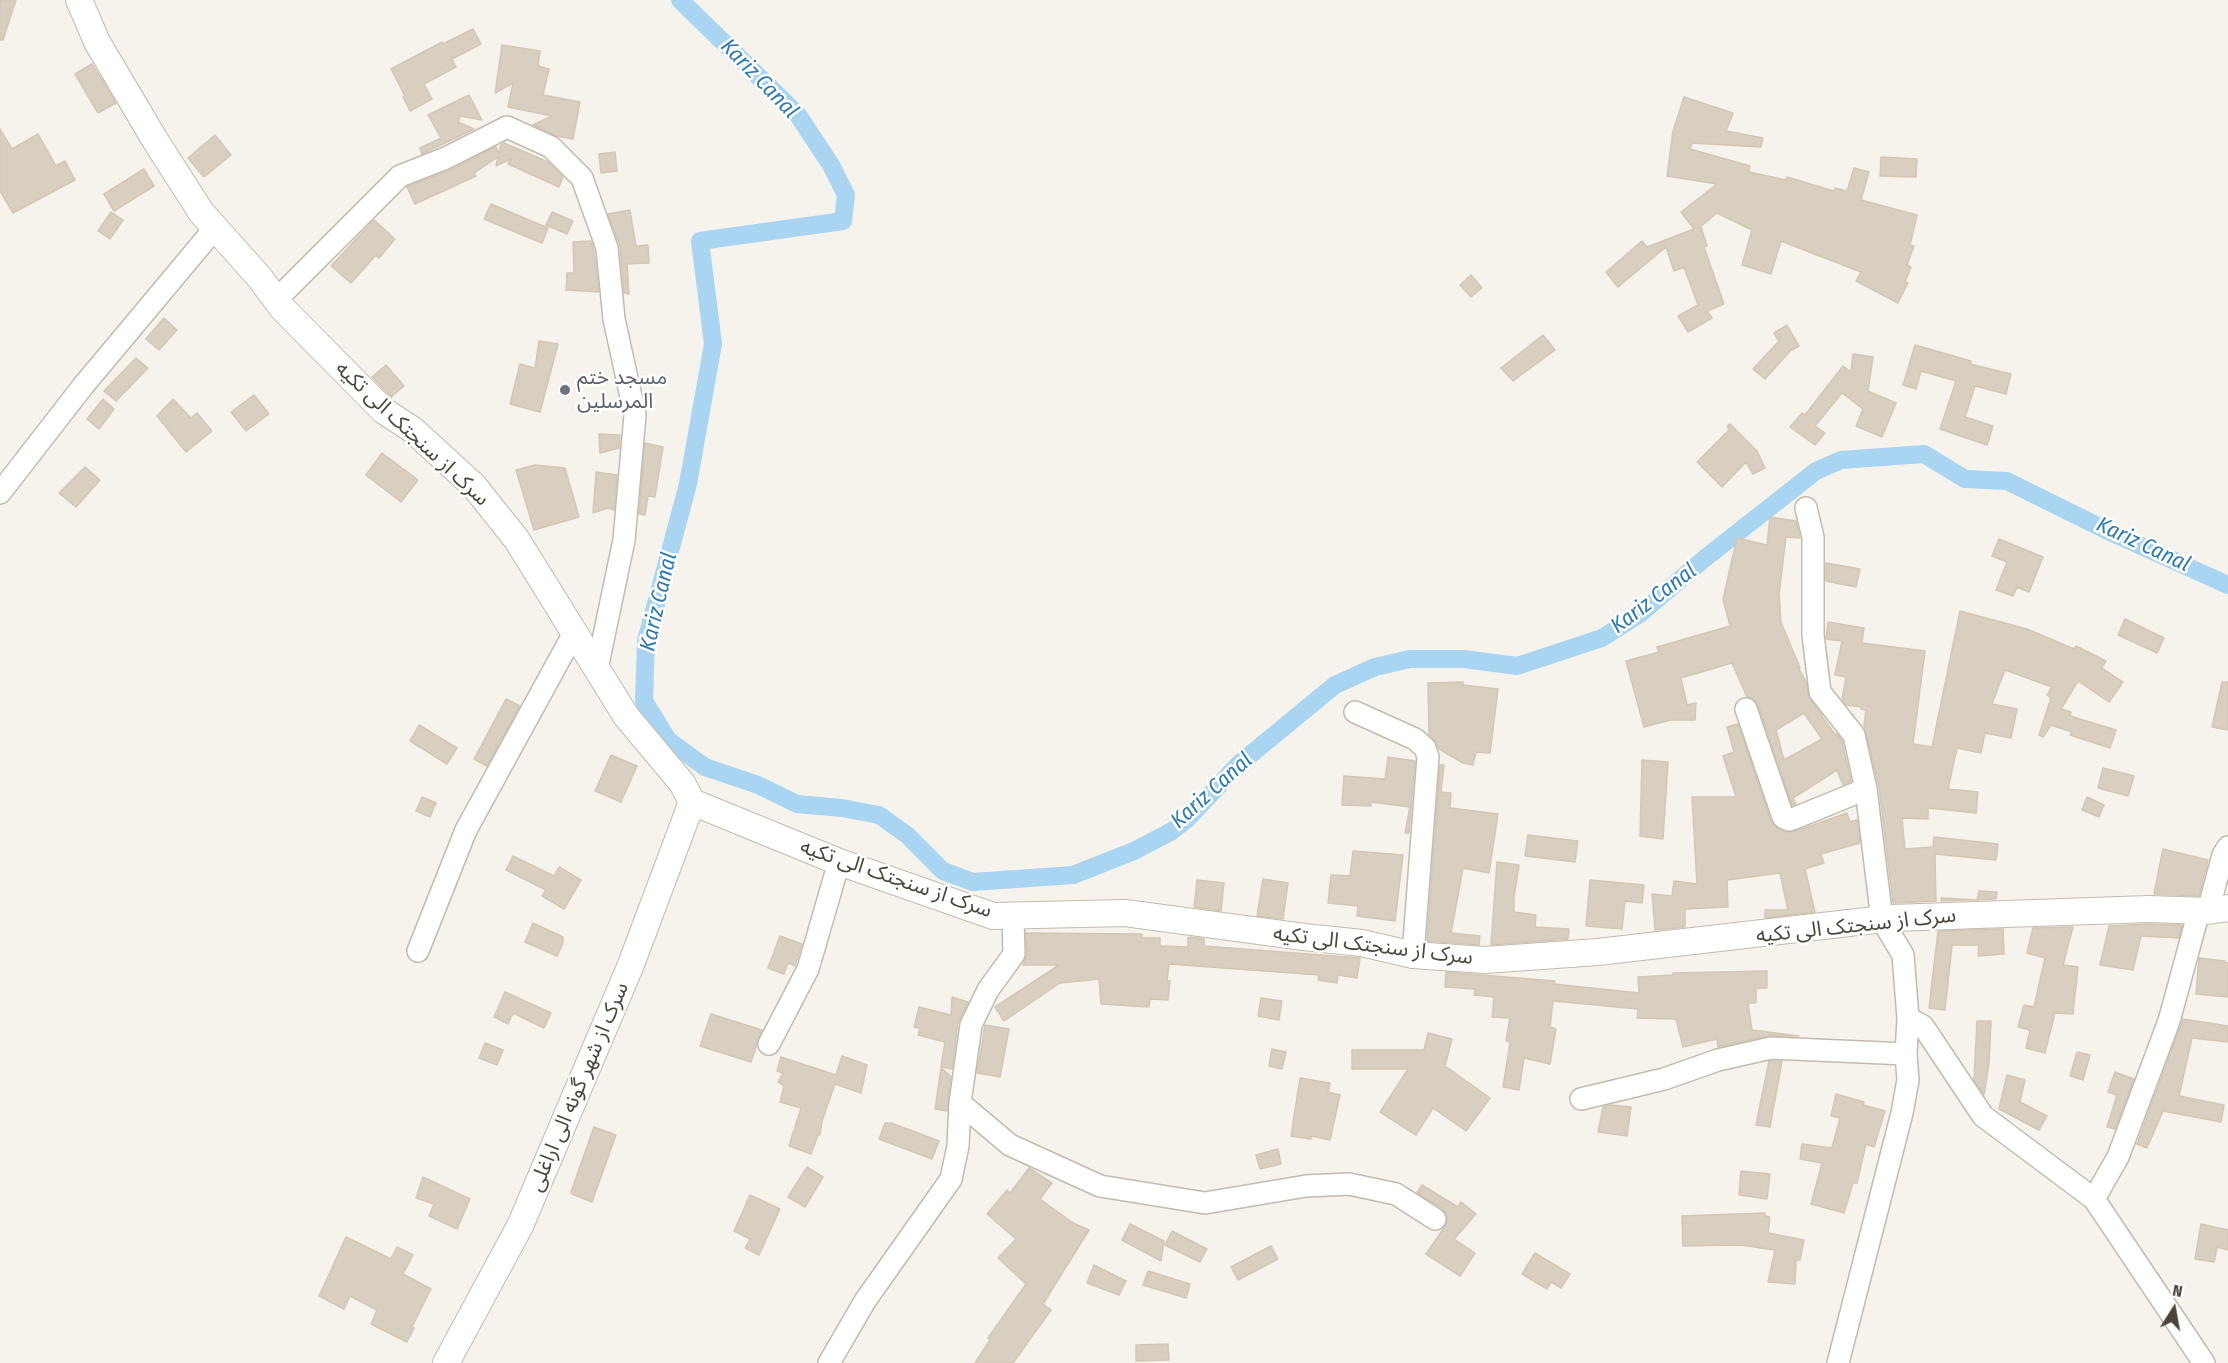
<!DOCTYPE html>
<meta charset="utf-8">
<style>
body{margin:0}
#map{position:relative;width:2228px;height:1363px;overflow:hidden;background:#f6f3ec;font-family:"Fira Sans Condensed",sans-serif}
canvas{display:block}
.north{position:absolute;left:2144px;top:1279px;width:60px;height:60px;-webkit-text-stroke:4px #fff;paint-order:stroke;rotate:11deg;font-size:16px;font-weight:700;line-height:24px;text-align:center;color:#4b4439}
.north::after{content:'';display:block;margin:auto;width:21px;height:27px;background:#4b4439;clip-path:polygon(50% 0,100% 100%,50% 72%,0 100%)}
</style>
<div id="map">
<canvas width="2228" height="1363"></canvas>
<div class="north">N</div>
</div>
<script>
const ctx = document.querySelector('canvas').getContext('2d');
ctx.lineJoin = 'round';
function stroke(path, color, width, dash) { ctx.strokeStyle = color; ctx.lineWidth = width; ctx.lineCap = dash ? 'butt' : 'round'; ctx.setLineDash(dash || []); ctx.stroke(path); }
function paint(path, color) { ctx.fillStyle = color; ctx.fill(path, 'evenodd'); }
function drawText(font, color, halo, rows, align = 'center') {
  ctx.font = font + ' "Fira Sans Condensed","Noto Sans Arabic",sans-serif'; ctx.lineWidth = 5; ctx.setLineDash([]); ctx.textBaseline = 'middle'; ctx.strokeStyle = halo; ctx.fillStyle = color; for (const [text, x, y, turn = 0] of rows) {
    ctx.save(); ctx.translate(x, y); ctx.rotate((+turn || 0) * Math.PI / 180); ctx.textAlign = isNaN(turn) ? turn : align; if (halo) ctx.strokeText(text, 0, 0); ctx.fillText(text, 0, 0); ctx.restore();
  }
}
const canal = new Path2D(`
 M680 0 798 115 831 165 846 195 843 221 700 241 713 344 688 484 646 641 644 701 668 740 705 767 758 785 797 804 842 808 879 815 907 835 943 871 973 882 1073 875 1134 851 1172 831 1186 820 1239 764 1335 685 1375 667 1410 659H1464L1517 666 1602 638 1641 613 1704 559 1816 471 1841 460 1924 454 1965 479 2007 481 2106 530 2228 585`);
const building = new Path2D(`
 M0 0H16L3 40H0Z
 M473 29 481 44 452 59 456 67 424 84 432 99 410 111 403 97 405 96 391 69 442 42 443 44Z
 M502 45 540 51 538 66 549 69 543 95 580 102 573 139 557 136 533 125 552 116 508 107 513 83 495 93Z
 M92 64 116 103 98 113 75 74Z
 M469 95 482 120 460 116 458 122 474 129 422 154 420 148 441 138 428 115Z
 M1684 97 1733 113 1726 131 1763 138 1761 147 1692 143 1690 149 1750 166 1749 172 1786 180 1787 177 1834 191 1835 188 1847 191 1854 168 1869 172 1861 200 1917 215 1910 245 1914 246 1907 265 1911 267 1905 282 1908 283 1898 303 1856 281 1861 272 1781 241 1771 274 1742 265 1752 230 1717 213 1699 228 1701 227 1707 246 1704 247 1724 304 1707 311 1712 318 1688 332 1678 316 1698 305 1684 267 1674 271 1666 247 1618 287 1606 272 1642 241 1647 247 1694 229 1681 212 1717 184 1667 176 1673 131Z
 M0 129 12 149 38 134 56 166 65 161 75 180 13 213 0 191Z
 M215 135 231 155 204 177 188 158Z
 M504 143 548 162 563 177 559 187 508 164 511 159 496 166 498 157 474 173 476 176 415 204 407 187 451 170 496 147 499 153 501 145Z
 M615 152 617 171 601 173 599 154Z
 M1881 157 1917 159 1916 177 1880 176Z
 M144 169 154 186 114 211 104 194Z
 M491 204 548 228 542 243 484 219Z
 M630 210 636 246 648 245 649 263 627 264 629 294 624 293 620 246 608 214Z
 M111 212 123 220 110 239 98 231Z
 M552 212 573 221 567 234 546 225Z
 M374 220 395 239 379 258 376 255 351 283 331 266Z
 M591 241 594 251 599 292 566 290 567 273H574L573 242Z
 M1471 275 1482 288 1471 297 1460 285Z
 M164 318 177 330 159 350 146 339Z
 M1787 325 1799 346 1790 351 1765 379 1753 369 1779 341 1774 333Z
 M1543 335 1555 350 1513 381 1501 368Z
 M539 341 558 344 540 412 510 404 520 364 535 368Z
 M1915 345 1971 361 1970 364 2011 374 2006 394 1975 386 1965 417 1993 426 1987 445 1940 429 1956 381 1921 371 1916 389 1903 385Z
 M1853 354 1873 357 1868 391 1896 403 1882 437 1856 426 1863 409 1842 393 1815 426 1825 433 1815 445 1790 427 1802 413 1805 415 1843 366 1851 372Z
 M136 358 148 368 116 401 104 391Z
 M386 365 404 386 391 397 372 377Z
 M254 395 269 414 246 431 231 412Z
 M103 399 114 409 99 429 87 419Z
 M173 399 191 418 197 413 212 431 186 452 157 416Z
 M1730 424 1757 451 1765 468 1753 474 1746 462 1722 487 1697 462 1729 430 1727 426Z
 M599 434 620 435 619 448 600 453Z
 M645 443 663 447 655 497 648 496 645 515 639 514Z
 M382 453 418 480 401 502 366 475Z
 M535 465 565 468 579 517 534 530 516 470Z
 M85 467 100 480 76 507 59 493Z
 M596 472 617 475 614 510 608 508 593 513Z
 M1770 517 1796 521 1800 538 1786 537 1779 594 1781 622 1800 668 1798 667 1806 682 1810 699 1836 736 1837 733 1842 741 1851 781 1843 785 1837 770 1793 798 1796 804 1792 805 1758 705 1754 699 1747 697 1732 663 1681 678 1687 705 1696 703 1695 720H1671L1644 727 1626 661 1659 652 1657 647 1730 626 1723 599 1737 538 1767 545ZM1804 713 1822 739 1784 760 1776 730Z
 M1999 539 2043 557 2029 592 2017 587 2013 596 1996 590 2007 562 1992 556Z
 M1826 563 1860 569 1856 587 1826 581Z
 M1960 611 2027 629 2074 649 2076 646 2106 661 2102 668 2123 682 2109 702 2078 681 2061 709 2071 712 2070 716 2116 730 2110 748 2070 735 2072 732 2051 725 2043 737 2039 735 2051 698 2047 695 2052 687 2005 670 1992 704 2017 709 2011 738 1985 733 1981 753 1957 748 1948 789 1978 792 1976 813 1928 808V819L1902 818 1905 849 1933 847 1934 837 1998 844 1996 860 1935 854 1936 901 1893 903 1879 787 1864 725 1866 710 1861 709V707L1846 705 1842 699 1846 677 1835 675 1842 641 1826 639 1828 622 1864 628 1862 643 1925 651 1913 744 1932 747Z
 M2125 619 2164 638 2157 653 2118 635Z
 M1463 682V685L1498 689 1490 753 1476 752 1473 765 1463 763 1439 749 1434 739 1429 734 1428 683Z
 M2222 682H2228V730L2212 727Z
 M506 699 520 706 487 766 474 759Z
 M1738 724 1771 821 1777 828 1784 832H1793L1847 813 1850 822 1857 820 1860 843 1821 854 1824 863 1805 869 1815 912 1765 918V910H1788L1780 873 1727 880 1728 907 1685 909V927L1655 930 1652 894 1672 896 1674 881 1697 884 1692 797H1736L1723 756 1734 752 1727 727Z
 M419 725 457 748 447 764 410 741Z
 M611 755 637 766 621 802 595 791Z
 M1388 757 1415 761 1409 833H1405L1410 807 1371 802V806L1342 805 1344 776 1385 779Z
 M1642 760 1668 762 1663 839 1640 836Z
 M1440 765H1444L1441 792 1451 793 1450 808 1498 814 1489 873 1463 868 1451 933 1480 936 1479 945 1427 941Z
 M2103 768 2134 776 2128 796 2098 788Z
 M422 797 436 803 430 817 416 811Z
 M2087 797 2104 805 2099 817 2082 810Z
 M1528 835 1578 841 1575 862 1525 856Z
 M2163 849 2208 860 2199 896 2154 894Z
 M1353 851 1403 855 1395 921 1357 916 1358 906 1328 903 1331 875 1350 876Z
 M513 856 554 876 559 867 581 880 564 909 542 896 546 890 506 870Z
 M1497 862 1519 865 1514 898V912L1536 915 1535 927 1569 929 1568 939 1491 945Z
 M1263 879 1288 883 1283 919 1257 916Z
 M1197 880 1224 883 1221 911 1194 907Z
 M1590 880 1644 885 1642 903 1625 901 1622 929 1586 926Z
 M1979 891 1997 892 1996 899 1941 901V898L1977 900Z
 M533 923 563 937V943L557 956 525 942Z
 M2149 924 2182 925 2179 938 2141 936 2133 970 2100 965 2109 926Z
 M2073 927 2063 965 2078 967 2073 1014 2055 1013 2045 1053 2026 1048 2030 1030 2018 1027 2024 1005 2034 1007 2045 958 2027 953 2033 928Z
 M2003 929 2004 954 1978 956 1979 945H1952L1945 1010 1929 1008 1938 931Z
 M1026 933 1142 934V938H1160V946L1188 947V938L1191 937 1204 939V946L1360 958 1357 978 1338 975 1337 983 1318 980 1319 975 1169 964 1167 981H1170L1168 1000 1150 999 1149 1007 1101 1004 1099 979 1060 983 1004 1021 995 1007 1059 965H1023L1027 954Z
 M780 936 802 944 795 966 788 963 784 974 768 968Z
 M2199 958 2225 961V963H2228V997L2196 994Z
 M1767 971V988H1756V1003H1748L1752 1030 1799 1036H1768L1718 1047 1717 1039 1683 1047 1676 1019 1637 1018 1638 1009 1553 1001 1550 1027 1556 1029 1550 1064 1524 1058 1519 1090 1503 1087 1510 1042 1506 1041 1510 1018 1492 1017 1494 997 1474 995 1475 989 1445 987 1446 972 1555 981 1554 984 1639 993 1638 977 1673 975V973Z
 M505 992 551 1013 544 1028 513 1013 508 1024 494 1017Z
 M952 997 968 1002 958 1023 952 1069 941 1067 945 1042 918 1035 920 1028 914 1027 919 1007 951 1015Z
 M1261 998 1282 1001 1279 1020 1258 1016Z
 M711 1014 762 1030 751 1062 700 1046Z
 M2183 1019 2228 1026V1042L2192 1038 2179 1096 2224 1105 2221 1122 2163 1111 2147 1148 2137 1144Z
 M1977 1021H1991L1989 1064 1984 1095 1974 1080Z
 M985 1025 1009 1029 1000 1077 977 1073Z
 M1428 1033 1452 1039 1445 1066 1490 1098 1466 1131 1433 1108 1416 1135 1380 1112 1408 1069H1352V1050H1424Z
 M485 1043 503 1050 497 1065 479 1058Z
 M1272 1049 1286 1052 1282 1069 1269 1066Z
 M2077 1052 2090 1055 2083 1080 2070 1076Z
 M842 1056 867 1065 861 1093 835 1084 822 1121 820 1135H818L811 1154 789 1146 801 1108 780 1102 784 1086 778 1082 783 1073 777 1071 781 1057 836 1075Z
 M1769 1061H1782L1770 1127 1756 1125Z
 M941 1068 951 1076 947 1111 935 1109Z
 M2115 1072 2134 1079 2115 1129 2107 1127 2117 1095 2108 1092Z
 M2007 1075 2025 1080 2020 1102 2047 1116 2039 1130 1999 1109Z
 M1300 1078 1330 1083 1328 1092 1340 1095 1330 1140 1311 1136V1139L1291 1136Z
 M1836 1094 1864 1102 1863 1105 1885 1111 1874 1147 1866 1144 1857 1183H1853L1844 1213 1811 1204 1822 1163 1800 1159 1802 1144 1832 1148 1840 1118 1831 1116Z
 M1611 1105 1631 1107 1627 1136 1598 1132 1603 1107Z
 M885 1123H891L939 1141 932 1159 879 1139Z
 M594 1127 616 1135 592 1202 572 1194 571 1192Z
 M1278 1149 1281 1164 1260 1169 1256 1155Z
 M807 1167 823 1177 805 1207 788 1197Z
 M1029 1168 1052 1183 1040 1199 1073 1223 1089 1230 1043 1304 1051 1310 1013 1363H975L990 1340 988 1338 1026 1284 998 1258 1016 1239 987 1214 1007 1190 1010 1193Z
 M1741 1171 1770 1174 1767 1199 1739 1195Z
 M423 1177 470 1199 457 1229 429 1216 434 1204 416 1198Z
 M1422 1185 1458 1207 1461 1202 1476 1214 1454 1239 1475 1253 1460 1276 1426 1254 1446 1225 1448 1218 1442 1208 1417 1193Z
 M750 1195 780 1209 759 1255 745 1248 750 1239 734 1231Z
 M1765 1213V1216L1770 1217 1768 1233 1804 1240 1800 1260H1796L1795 1284 1768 1282 1775 1250 1740 1245 1683 1246 1682 1216Z
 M1130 1224 1164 1241 1161 1261 1122 1240Z
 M2201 1224 2228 1230V1250L2217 1247 2214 1262 2195 1259Z
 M1172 1231 1207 1249 1200 1262 1165 1245Z
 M346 1237 391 1259 397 1247 413 1255 403 1274 431 1289 412 1327 414 1328 407 1342 371 1324 377 1310 350 1296 344 1309 319 1296Z
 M1271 1246 1278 1259 1238 1280 1231 1267Z
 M1535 1253 1570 1274 1561 1288 1551 1282 1547 1289 1522 1274Z
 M1094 1265 1126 1281 1119 1295 1087 1283Z
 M1148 1271 1190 1284 1186 1298 1143 1285Z
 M1168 1344 1169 1360 1136 1361V1345Z`);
const minor = new Path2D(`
 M276 300 400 176 446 158 507 127 551 147 582 178 607 248 614 319 635 415 624 540 597 669
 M0 493 83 386 215 228
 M1806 508 1813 537V635L1820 692 1854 735 1866 789 1882 920 1903 955 1908 1018 1906 1054 1908 1080 1902 1113 1838 1363
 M1746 709 1783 817 1789 820 1795 818 1866 789
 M1355 712 1415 739 1425 748 1428 757 1413 955
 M2208 911 2223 855 2228 847
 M418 951 466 830 574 633
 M1908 1018 1923 1026 1983 1116 2094 1199 2204 1363
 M769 1044 808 969 839 862
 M1581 1099 1664 1079 1718 1060 1771 1048 1906 1054
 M960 1103 1010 1145 1100 1186 1205 1203 1306 1186 1349 1184 1396 1194 1435 1219
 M2094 1199 2118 1157 2169 1021 2199 911
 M829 1363 865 1301 951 1179 958 1146 960 1103 971 1025 988 990 1014 954 1013 915`);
const tertiary = new Path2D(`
 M79 0 97 42 155 140 201 212 260 278 282 308 384 411 413 430 474 486 517 540 626 716 682 783 692 802 839 862 993 916 1125 913 1304 937 1362 943 1413 955 1485 960 1598 952 1892 918 2149 909 2208 911 2228 908
 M446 1363 520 1226 630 967 692 802`);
const markers = [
 [565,390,6,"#6b7280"]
];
const worshipNames = [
 ["مسجد ختم",577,378],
 ["المرسلین",577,402]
];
const streetNames = [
 ["سرک از سنجتک الی تکیه",412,434,43],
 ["سرک از سنجتک الی تکیه",896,879,19],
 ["سرک از سنجتک الی تکیه",1856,926,-6],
 ["سرک از سنجتک الی تکیه",1373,946,7],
 ["سرک از شهر گونه الی اراغلی",579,1087,-67]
];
const waterNames = [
 ["Kariz Canal",759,79,46],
 ["Kariz Canal",2143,545,25],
 ["Kariz Canal",1654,599,-37],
 ["Kariz Canal",659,602,-77],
 ["Kariz Canal",1212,791,-42]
];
stroke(canal, '#a9d4f2', 18);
paint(building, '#d8cfc1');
stroke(building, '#d3c7b4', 1.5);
stroke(minor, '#c2bbae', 24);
stroke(tertiary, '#c2bbae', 28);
stroke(minor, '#fff', 21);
stroke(tertiary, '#fff', 26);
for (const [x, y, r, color] of markers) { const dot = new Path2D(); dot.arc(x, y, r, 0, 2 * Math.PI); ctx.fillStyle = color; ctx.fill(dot); stroke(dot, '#fff', 2); }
drawText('21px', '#5b616d', '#fff', worshipNames, 'left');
drawText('21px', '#4b4439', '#fff', streetNames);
drawText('italic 22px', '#2e7ab2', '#fff', waterNames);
</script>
